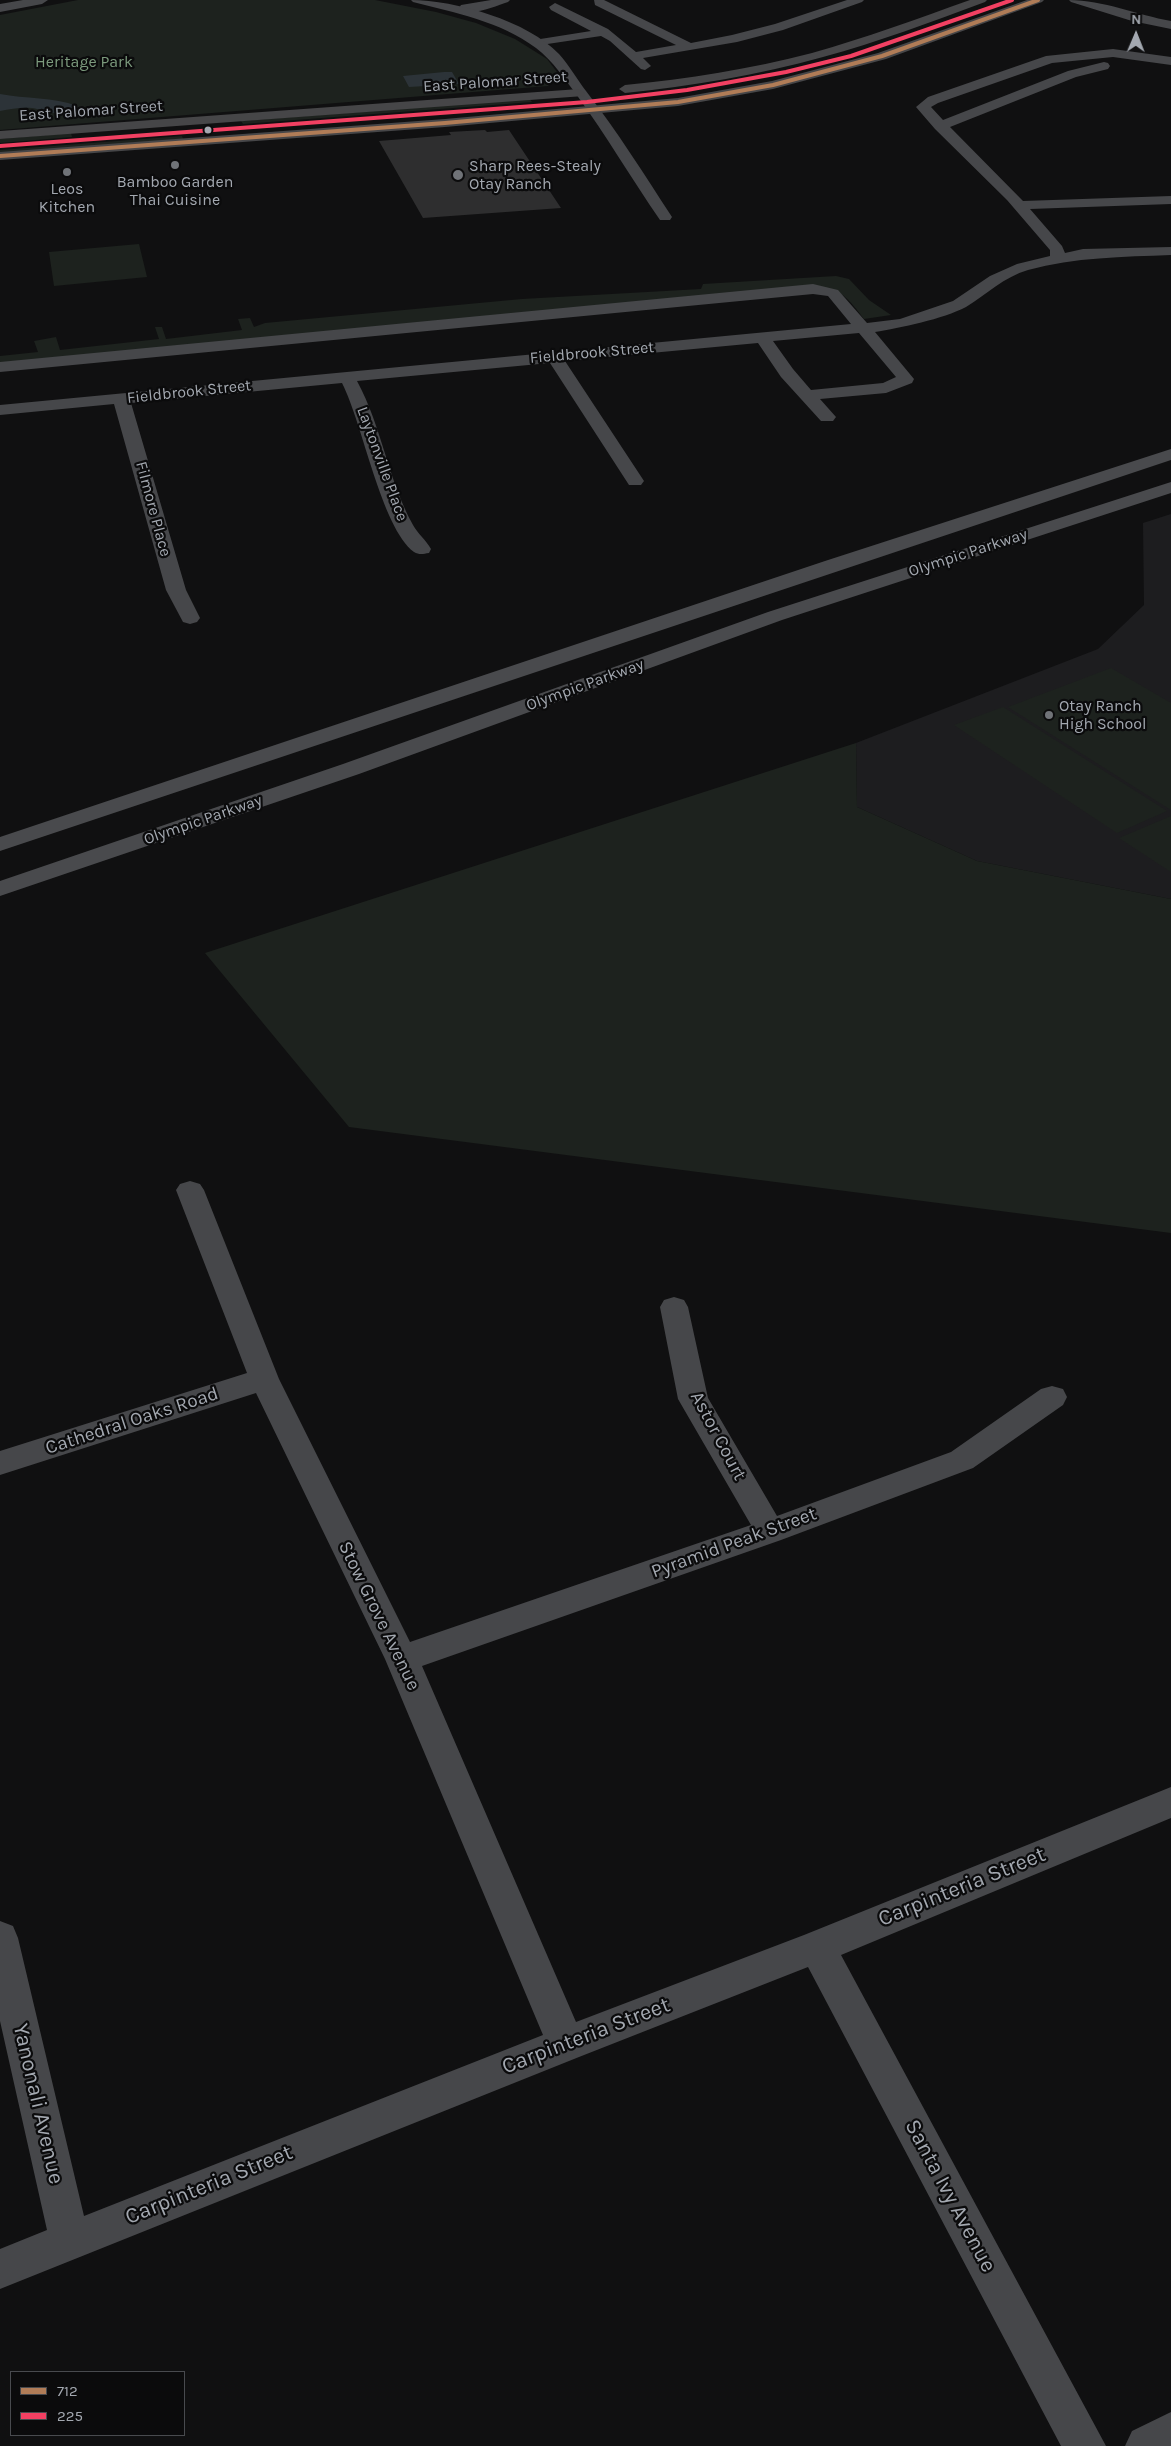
<!DOCTYPE html>
<style>
body{margin:0}
#map{position:relative;width:1171px;height:2446px;overflow:hidden;background:#101011;font-family:Karla,sans-serif}
canvas{display:block}
.legend{position:absolute;left:10px;top:2371px;width:175px;height:65px;box-sizing:border-box;background:#0b0b0c;border:1px solid #484a4e;margin:0;padding:6px 9px;list-style:none;font-size:15px;color:#a3a8b0}
.legend li{display:flex;align-items:center;gap:10px;height:25px}
.legend b{width:25px;border:1px solid #484a4e}
.north{position:absolute;left:1111px;top:10px;width:50px;height:50px;-webkit-text-stroke:4px #0b0b0c;paint-order:stroke;rotate:1deg;font-size:14px;font-weight:700;line-height:20px;text-align:center;color:#a3a8b0}
.north::after{content:'';display:block;margin:auto;width:18px;height:22px;background:#a3a8b0;clip-path:polygon(50% 0,100% 100%,50% 72%,0 100%)}
</style>
<div id="map">
<canvas width="1171" height="2446"></canvas>
<ul class="legend">
<li><b style="height:6px;background:#b07c57"></b>712</li>
<li><b style="height:6px;background:#f24062"></b>225</li>
</ul>
<div class="north">N</div>
</div>
<script>
const ctx = document.querySelector('canvas').getContext('2d');
ctx.lineJoin = 'round';
function paint(path, color) { ctx.fillStyle = color; ctx.fill(path, 'evenodd'); }
function stroke(path, color, width, dash) { ctx.strokeStyle = color; ctx.lineWidth = width; ctx.lineCap = dash ? 'butt' : 'round'; ctx.setLineDash(dash || []); ctx.stroke(path); }
function drawText(font, color, halo, rows, align = 'center') {
  ctx.font = font + ' Karla,sans-serif'; ctx.lineWidth = 4.5; ctx.setLineDash([]); ctx.textBaseline = 'middle'; ctx.strokeStyle = halo; ctx.fillStyle = color; for (const [text, x, y, turn = 0] of rows) {
    ctx.save(); ctx.translate(x, y); ctx.rotate((+turn || 0) * Math.PI / 180); ctx.textAlign = isNaN(turn) ? turn : align; if (halo) ctx.strokeText(text, 0, 0); ctx.fillText(text, 0, 0); ctx.restore();
  }
}
const built = new Path2D(`
 M1171 514V899L977 861 857 807 856 743 1098 649 1144 605 1143 523Z`);
const green = new Path2D(`
 M78 0H375L436 12 476 23 515 39 547 59 560 76 548 86 0 130V15Z
 M530 99 532 102 243 124 241 121Z
 M71 133 72 137 0 143V139Z
 M182 136 183 139 171 140 0 153V150Z
 M139 244 147 277 54 286 49 252Z
 M836 276 849 279 869 300 891 315 864 319C854 306 844 291 827 288L0 363V356L38 352 34 341 56 337 60 350 159 339 155 327H162L166 339 242 330 238 319 250 318 254 327 265 323 522 299 701 289 703 284Z
 M1111 668 1171 703V810L1008 707Z
 M1003 707 1167 811 1117 833 954 725Z
 M856 743 857 807 977 861 1171 899V1233L349 1127 205 953Z
 M1171 816V872L1119 838Z`);
const water = new Path2D(`
 M444 72H452L459 84 409 87 403 76Z
 M0 94C25 99 54 97 77 106 68 121 45 110 32 108 21 107 11 109 0 111Z`);
const building = new Path2D(`
 M485 130 487 132 509 130 561 208 423 218 379 141 451 135 449 132Z`);
const minor = new Path2D(`
 M491 0H510L508 2C495 6 470 18 459 8L461 5Z
 M594 0H604L691 43 732 35 775 24 847 0H864L862 2 783 30 737 42 643 58 651 66 645 70 641 69 610 41 601 36 534 46 532 43 534 40 591 31 551 10 549 7 555 3 608 29 636 52 676 45 595 5Z
 M1069 0C1103 0 1137 15 1171 21V29L1132 21 1071 2Z
 M1113 49 1171 57V65L1113 57 1052 63 938 103 931 107 943 120 1068 71 1104 62 1108 63 1110 66 1108 69 1076 77 950 127 1023 201 1171 196V204L1030 209 1062 246 1065 253 1083 249 1171 247V255C1123 257 1075 257 1028 270 1004 277 987 294 966 307 943 319 900 328 875 332L914 379 912 383 886 393 820 399 836 417 833 421H821L781 377 758 343 565 361 644 481 641 485H629L550 363 357 381C382 427 388 480 413 525 418 534 426 540 431 549L429 553C423 554 419 555 414 552 381 527 363 424 342 383L131 403 186 590 200 618 197 622 190 624 183 622 166 590 114 404 0 415V405L851 324 828 296 813 294 0 372V362L813 284 838 290 867 323 900 319 953 301 990 276 1017 264 1050 256V250L1007 200 935 129 916 107 928 97 1046 56ZM859 333 896 377 883 383 811 390 793 369 773 341Z
 M190 1181 200 1184 204 1190 279 1379 410 1642 751 1525 678 1399 660 1307 664 1300 674 1297 684 1300 688 1307 708 1398 777 1516 951 1452 1041 1389 1052 1386 1063 1389 1067 1397 1063 1405 973 1468 781 1540 422 1666 576 2022 804 1935 1171 1787V1818L841 1955 1106 2446H1061L808 1967 579 2057 0 2289V2249L47 2230 0 2021V1921L13 1926 18 1938 84 2216 543 2035 385 1659 256 1393 0 1475V1451L247 1373 176 1190 180 1184Z
 M1171 2412V2446H1125L1132 2431Z`);
const tertiary = new Path2D(`
 M23 0H48L42 4 0 12V4Z
 M411 0C455 0 528 21 559 54 569 65 577 79 586 91 617 131 644 174 672 217L670 220H660C631 178 606 135 576 94 564 78 553 61 536 48 500 21 455 13 413 2Z`);
const secondary = new Path2D(`
 M970 0H987L985 2C931 22 878 42 823 57 758 75 692 86 625 93L619 89 625 85C688 79 750 69 812 53 865 38 917 19 970 0Z
 M1027 0H1044L1042 2 886 59 773 89 678 106 445 127 0 160V152L445 119 678 98 772 81 878 53Z
 M579 89 585 93 584 96 0 139V131Z`);
const primary = new Path2D(`
 M1171 449V460L0 851V837L825 561Z
 M1171 482V493L782 620 359 774 0 896V881L343 764 768 612Z`);
const bus1 = new Path2D(`
 M0 156 445 123 678 102 773 85 882 56 1038 0`);
const bus2 = new Path2D(`
 M0 146 587 102 687 90 786 72 851 56 1012 0`);
const markers = [
 [208,130,4.5,"#a3a8b0"],
 [175,165,5,"#707378"],
 [67,172,5,"#707378"],
 [458,175,6,"#707378"],
 [1049,715,5,"#707378"]
];
const farParknames = [
 ["Heritage Park",84,62]
];
const farStreetnames = [
 ["East Palomar Street",495,82,-4],
 ["East Palomar Street",91,111,-4],
 ["Fieldbrook Street",592,353,-5],
 ["Fieldbrook Street",189,392,-6],
 ["Laytonville Place",382,464,70],
 ["Filmore Place",153,509,75],
 ["Olympic Parkway",968,553,-18],
 ["Olympic Parkway",585,685,-20],
 ["Olympic Parkway",203,820,-19]
];
const farPoinames = [
 ["Sharp Rees-Stealy",469,166],
 ["Otay Ranch",469,184],
 ["Bamboo Garden",175,182,"center"],
 ["Thai Cuisine",175,200,"center"],
 ["Leos",67,189,"center"],
 ["Kitchen",67,207,"center"],
 ["Otay Ranch",1059,706],
 ["High School",1059,724]
];
const streetNames = [
 ["Cathedral Oaks Road",132,1421,-18],
 ["Astor Court",718,1436,62],
 ["Pyramid Peak Street",734,1543,-20],
 ["Stow Grove Avenue",379,1616,64]
];
const nearStreetnames = [
 ["Carpinteria Street",962,1887,-22],
 ["Carpinteria Street",586,2036,-21],
 ["Yanonali Avenue",38,2104,77],
 ["Carpinteria Street",209,2185,-22],
 ["Santa Ivy Avenue",950,2196,62]
];
paint(built, '#1d1d1f');
paint(green, '#1d221e');
paint(water, '#2c3338');
paint(building, '#2e2e2f');
paint(minor, '#46474a');
paint(tertiary, '#46474a');
paint(secondary, '#464648');
paint(primary, '#494a4d');
stroke(bus1, '#b07c57', 4);
stroke(bus2, '#f24062', 4);
for (const [x, y, r, color] of markers) { const dot = new Path2D(); dot.arc(x, y, r, 0, 2 * Math.PI); ctx.fillStyle = color; ctx.fill(dot); stroke(dot, '#0b0b0c', 2); }
drawText('16px', '#7c9a7d', '#0b0b0c', farParknames);
drawText('16px', '#a3a8b0', '#0b0b0c', farStreetnames);
drawText('16px', '#a3a8b0', '#0b0b0c', farPoinames, 'left');
drawText('19px', '#a3a8b0', '#0b0b0c', streetNames);
drawText('22px', '#a3a8b0', '#0b0b0c', nearStreetnames);
</script>
